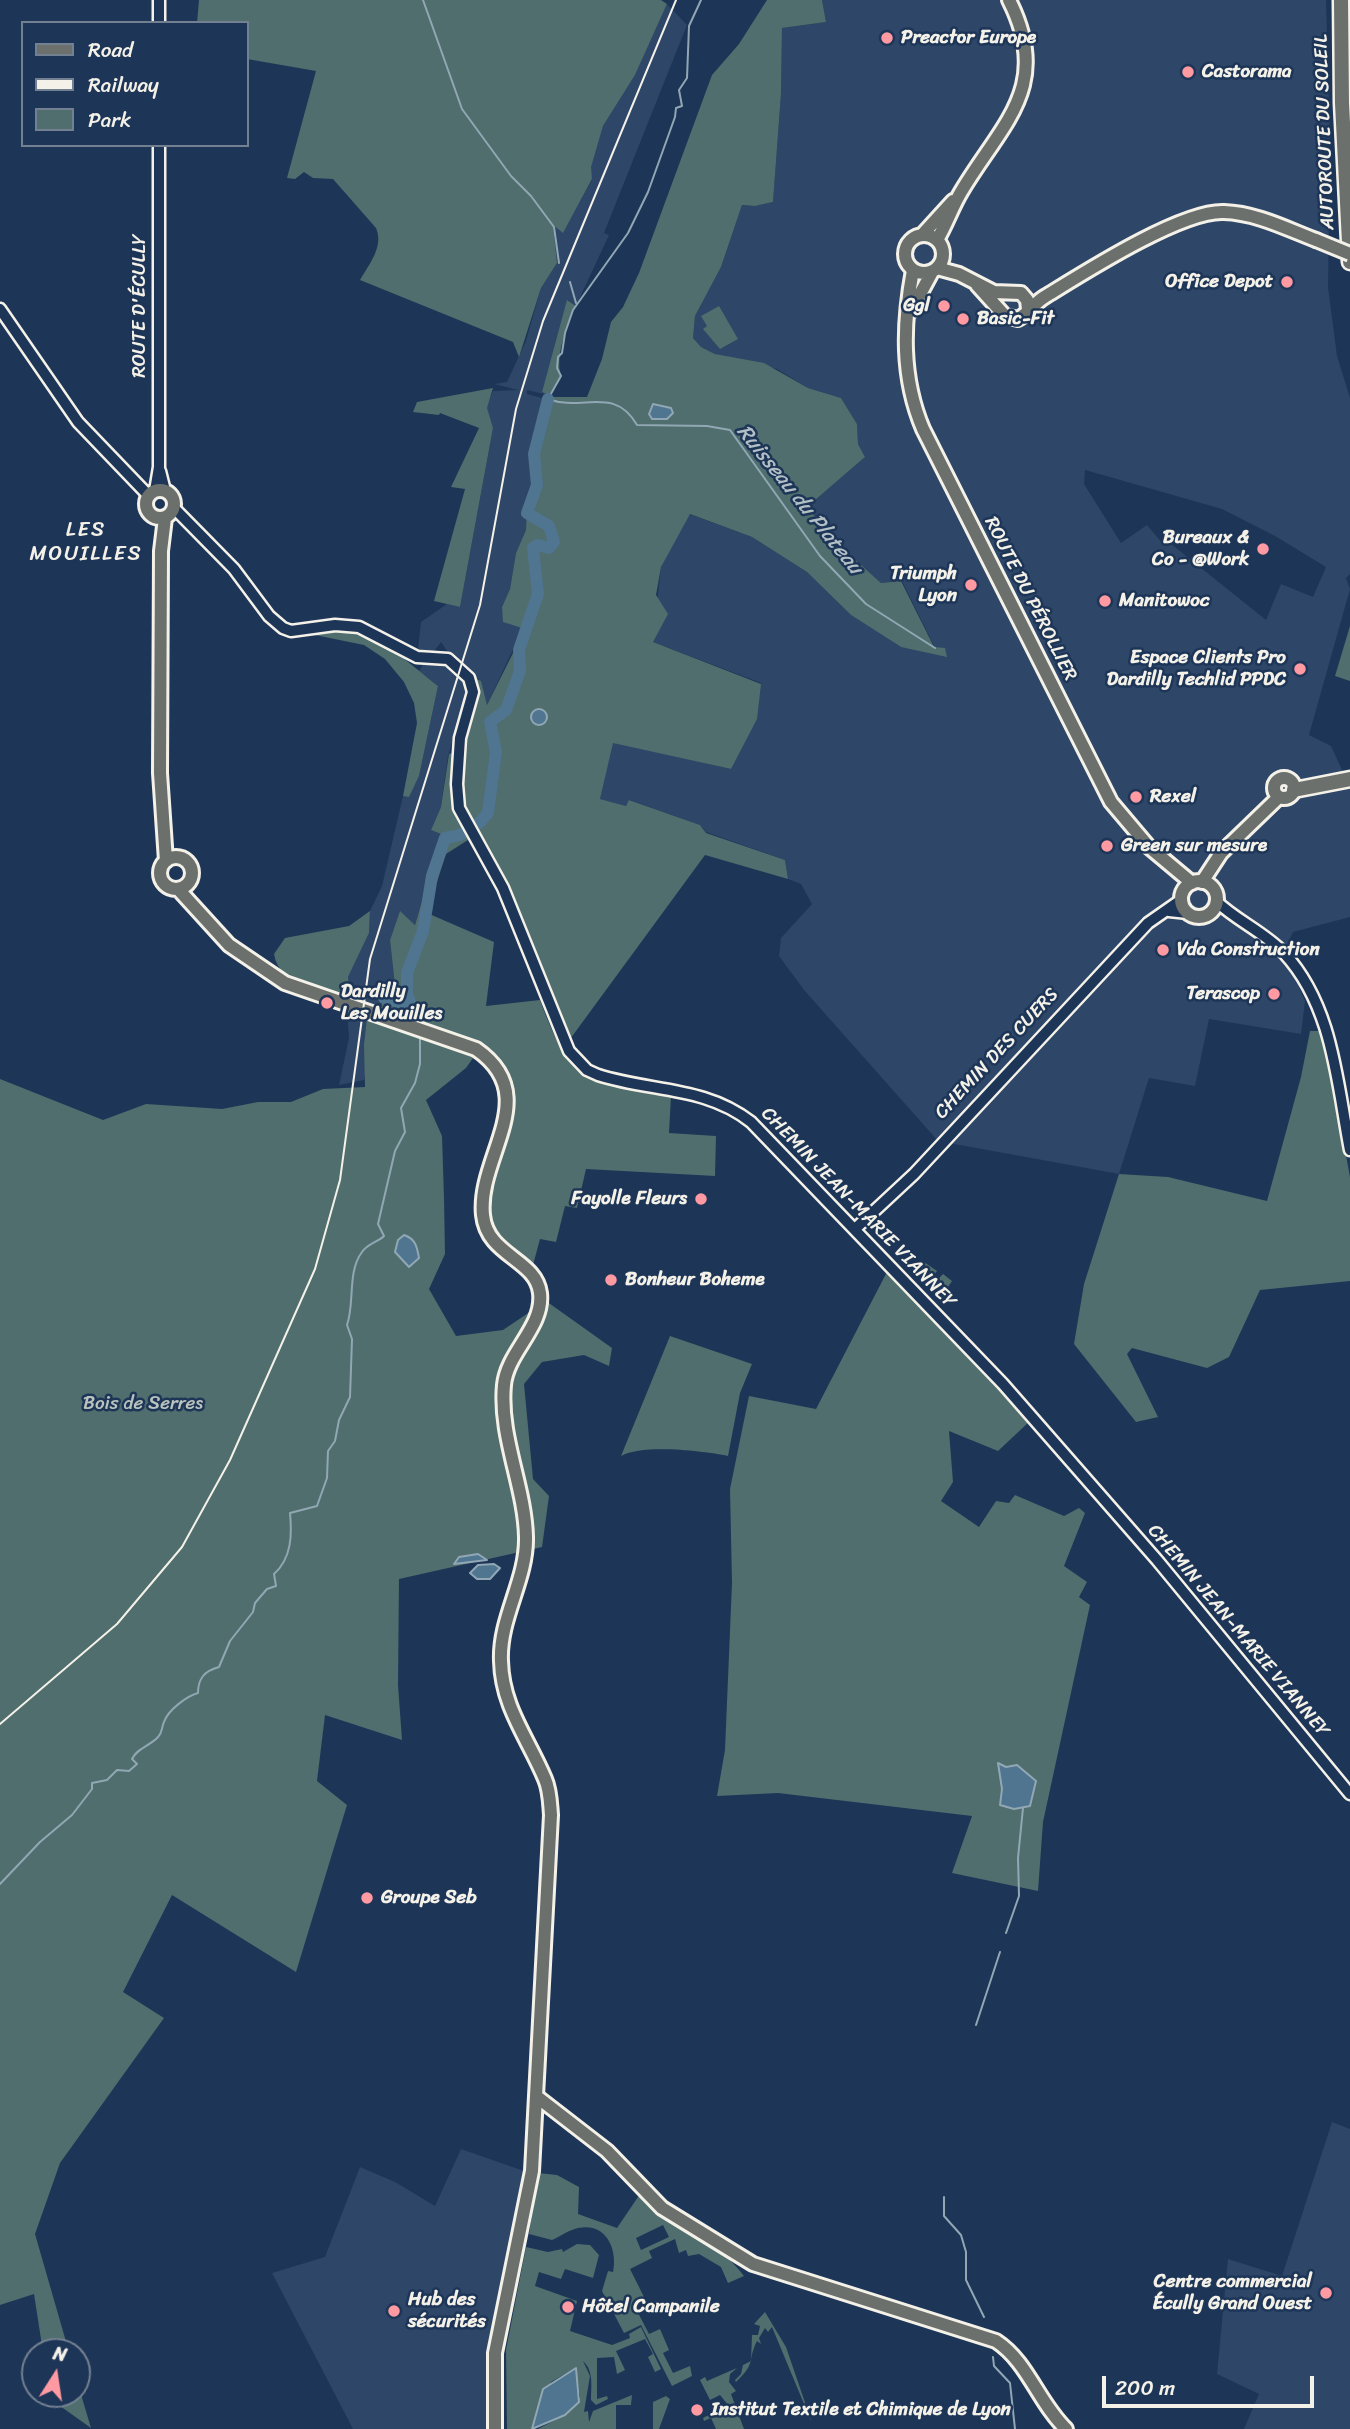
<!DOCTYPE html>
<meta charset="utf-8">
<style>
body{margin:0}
#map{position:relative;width:1350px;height:2429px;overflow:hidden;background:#1d3557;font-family:Sriracha,sans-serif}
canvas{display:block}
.legend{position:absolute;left:21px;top:21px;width:228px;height:126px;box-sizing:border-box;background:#1d3557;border:2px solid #738091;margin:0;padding:9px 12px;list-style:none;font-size:21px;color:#f4f1e8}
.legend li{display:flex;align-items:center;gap:14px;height:35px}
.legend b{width:35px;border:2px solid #738091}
.north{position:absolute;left:21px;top:2338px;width:70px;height:70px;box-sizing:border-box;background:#1d3557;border:2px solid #738091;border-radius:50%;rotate:12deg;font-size:19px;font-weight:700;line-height:28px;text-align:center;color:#f4f1e8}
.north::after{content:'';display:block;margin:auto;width:24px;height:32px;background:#ff9aa2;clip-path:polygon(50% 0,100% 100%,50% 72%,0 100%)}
.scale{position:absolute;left:1102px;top:2376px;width:212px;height:32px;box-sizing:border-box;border:4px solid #f4f1e8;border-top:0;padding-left:9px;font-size:21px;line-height:24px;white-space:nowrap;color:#f4f1e8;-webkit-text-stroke:5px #1d3557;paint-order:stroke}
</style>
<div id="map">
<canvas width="1350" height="2429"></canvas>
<ul class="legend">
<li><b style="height:9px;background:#6b706d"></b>Road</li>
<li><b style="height:9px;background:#f4f1e8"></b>Railway</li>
<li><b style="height:19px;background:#4f6e6d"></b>Park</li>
</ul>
<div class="north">N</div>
<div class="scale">200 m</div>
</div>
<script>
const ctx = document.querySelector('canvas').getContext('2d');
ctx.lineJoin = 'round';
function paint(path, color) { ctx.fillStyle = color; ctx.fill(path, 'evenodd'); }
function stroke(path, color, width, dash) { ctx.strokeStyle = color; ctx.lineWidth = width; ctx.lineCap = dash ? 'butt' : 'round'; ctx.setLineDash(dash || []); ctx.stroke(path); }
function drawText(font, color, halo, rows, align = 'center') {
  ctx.font = font + ' Sriracha,sans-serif'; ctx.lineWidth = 5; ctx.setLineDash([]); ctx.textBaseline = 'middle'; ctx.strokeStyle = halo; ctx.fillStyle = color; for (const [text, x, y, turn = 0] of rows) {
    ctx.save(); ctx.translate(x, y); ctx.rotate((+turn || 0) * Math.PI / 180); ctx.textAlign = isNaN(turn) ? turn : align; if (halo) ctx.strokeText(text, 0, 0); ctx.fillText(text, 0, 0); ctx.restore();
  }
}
const built = new Path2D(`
 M822 0H1326L1330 146 1328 287 1337 356 1350 398V574L1346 578 1350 589 1309 735 1331 746 1350 787V917L1293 932 1284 952 1305 1001 1301 1034 1209 1019 1195 1086 1149 1078 1119 1174 938 1141 804 990 779 956 781 938 812 904 801 884 788 879 785 860 706 832 700 825 630 800 626 806 600 799 612 742 731 769 761 683 653 642 661 566 689 514 752 537 807 572 851 615 901 647 935 648 902 581 881 583 840 547 807 507 865 457 858 444 857 424 841 398 808 388 777 369 715 354 701 347 693 338 695 316 721 267 742 205 755 206 773 202 781 94 782 28 826 22ZM1085 470 1222 509 1275 536 1326 567 1313 597 1281 584 1266 620 1170 543 1163 544 1147 525 1121 543 1084 484Z
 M667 4 687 25 604 233 609 235 576 306 568 300 542 392 548 395 527 390V394L546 399 529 459 533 491 525 511 528 517 526 530 516 553 510 589 502 607 504 622 523 628 487 705 480 680 472 676 448 756 441 807 431 830 446 836 439 845 415 925 400 912 390 940 395 986 380 1013 364 1080 339 1085 349 1038 347 1012H358L352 1003 348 977 369 933 370 911 382 886 403 796H409L419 776 438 686 419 671 424 663 444 664 452 668 457 665 441 642 432 654 421 656 418 649 421 622 447 604 460 607 493 428 486 408 493 391 518 390 494 384 507 382 526 341 541 288 557 263 552 224 563 232 592 180 590 167 603 126 635 75Z
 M1332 2122 1350 2129V2429H1244L1259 2394 1217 2374 1228 2259 1282 2276Z
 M461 2149 524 2171 488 2353 490 2429H353L272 2273 325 2257 360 2167 395 2182 435 2206Z`);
const green = new Path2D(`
 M199 0H661L667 4 635 75 603 126 591 167 592 179 563 233 553 225 557 263 541 288 519 357 513 342 360 280C369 264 384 247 376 228L333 179 313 178 304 172 295 179 287 178 316 71 247 59V23H197Z
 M767 0H822L826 22 782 28 781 94 773 202 755 206 742 205 721 267 695 316 693 338 701 347 715 354 764 363 808 388 841 398 857 424 858 444 865 457 807 507 841 547 881 583 901 581 934 647 945 648 947 657 901 647 851 615 807 572 752 537 690 514 661 567 656 595 668 614 653 642 761 684 757 719 731 769 613 743 600 799 626 806 629 800 700 825 706 833 785 860 788 879 705 855 565 1046 503 888 467 831 468 840 446 854 427 913 494 942 486 1006 540 1000C572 1087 586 1080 671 1096L669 1133 716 1136 715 1176 586 1169 577 1208 565 1206 556 1242 540 1239 533 1265C512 1249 493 1235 487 1208 486 1200 491 1190 493 1182 506 1136 536 1076 480 1048L466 1068 426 1100 442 1136 444 1198 445 1254 429 1289 456 1336 503 1330 546 1301 612 1348 609 1366 584 1355 542 1362 524 1384 533 1479 549 1496 542 1547 399 1579 398 1685 402 1740 325 1715 317 1781 347 1805 296 1972 172 1895 123 1992 164 2018 60 2163 35 2234 69 2352H43L34 2294 0 2305V1079L103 1120 146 1104 222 1109 258 1102H291L323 1089 365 1087 364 1045 368 1009 380 1012 384 995H389L395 986 390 940 400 911 415 925 439 844 446 836 431 830 441 807 449 754 458 751 471 676 481 681 487 705 525 629 503 622 502 607 510 589 516 553 526 530 527 509 537 485 534 454 548 397H587L602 359 611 322 623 307 639 273 712 75 739 44Z
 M567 300 576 306C566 323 555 360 561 376L549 395 542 392Z
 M719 306 738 339 720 349 703 329 707 326 701 316Z
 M493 388 487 408 493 428 460 607 434 601 465 489 451 487 479 428 440 413 439 415 413 412 417 402Z
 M1350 626V681L1335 676Z
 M339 629C378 631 408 663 438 686L419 776 409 797 403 796 417 723 414 703 404 682 385 659 364 645 305 633Z
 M370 911 369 933 348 977 352 1003C326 993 279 987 274 954L285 938 349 926Z
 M1310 1031H1323L1350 1177V1281L1260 1290 1229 1357 1207 1368 1132 1348 1127 1354 1158 1417 1136 1422 1074 1344 1084 1284 1119 1174 1168 1177 1267 1201 1301 1077Z
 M921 1260 937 1271 934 1275 938 1279 943 1274 952 1281 948 1287 916 1265Z
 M889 1268 1030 1421 998 1451 949 1431 953 1482 941 1501 979 1527 996 1501 1009 1503 1015 1495 1064 1516 1079 1508 1085 1513 1064 1566 1087 1582 1079 1597 1090 1605 1043 1822 1038 1891 952 1873 972 1816 778 1793 717 1796 725 1750 732 1583 730 1489 749 1396 816 1409Z
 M670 1336 752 1364 740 1393 728 1456C703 1451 643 1444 621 1456Z
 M538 2173 557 2175 579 2187 578 2214 617 2228 640 2194C671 2226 719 2241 744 2276L728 2283 721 2267 699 2254 688 2256 686 2250 679 2253 675 2239 649 2251 652 2258 630 2269 646 2301 635 2307 649 2334 660 2329 669 2350 663 2353 673 2373 690 2366 692 2376 672 2386 641 2325 624 2333 602 2291 608 2271 613 2272C618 2249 606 2222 578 2228 569 2230 561 2236 552 2240L529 2234ZM663 2225 669 2237 641 2250 636 2238Z
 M577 2244 590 2245 599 2255 593 2278 565 2269 561 2279 539 2272 535 2286 577 2301 570 2331 612 2345 630 2338 629 2334 641 2327 661 2369 655 2372 648 2357 653 2354 645 2339 616 2351 625 2370 617 2374 614 2357 597 2358V2399L607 2396 608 2399 596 2405 591 2400C591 2386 594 2371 583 2361L590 2376 584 2412 588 2411 589 2422 593 2411 632 2395 631 2405H616V2429H538L565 2415 580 2397 575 2368 551 2382 532 2429H507L506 2350 526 2247 548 2252 562 2249 563 2252Z
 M765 2312 786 2347 812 2423 772 2327 768 2332 765 2328 759 2338 761 2344 757 2341C747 2361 757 2362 736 2382L735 2380 741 2374 743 2365 751 2361 752 2335H758L760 2326 754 2324Z
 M737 2368 730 2374 729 2382 736 2391 731 2394 744 2429H716L711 2418 704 2421 703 2418 728 2405 720 2395 710 2400 700 2380 705 2377 707 2381Z
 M77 2381 91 2428 60 2406 52 2394H77Z
 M666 2396 670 2399 659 2429H653V2402Z`);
const water = new Path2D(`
 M653 404 671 408 673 413 667 419H652L649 414Z
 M531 717a8 8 0 1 1 16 0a8 8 0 1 1-16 0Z
 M404 1235C416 1239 417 1247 419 1258L409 1267 395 1252 398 1240Z
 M478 1554 487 1560 454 1564 459 1557Z
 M494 1564 500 1568 490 1579H477L470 1573 478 1565Z
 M998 1763 1006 1767 1017 1765 1036 1781 1030 1806 1014 1809 1000 1805 1002 1789Z
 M576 2368 579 2402 565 2415 532 2429 543 2389Z`);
const stream = new Path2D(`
 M423 0 462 109 511 176 531 196 554 227 559 263
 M701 0 689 26 687 78 679 90 682 106 676 108 675 117 648 192 628 233 573 310 565 333 562 353 558 357 557 368 561 376 548 399C582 412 614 385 637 425L707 426 730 430 820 556 866 604 935 648
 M570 282 576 303
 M411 1005 419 1023
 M0 1884 40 1842 72 1815 92 1789V1783L107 1780 117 1770 129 1771 137 1764 132 1759C137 1748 150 1746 158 1737 163 1732 161 1728 164 1722 168 1710 187 1696 198 1693 198 1679 204 1671 219 1667L230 1641 253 1612 255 1603 267 1589 276 1586 274 1574C292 1558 292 1534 290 1513L317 1506 327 1478 328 1451 335 1441 339 1420 350 1397 352 1339 347 1325C355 1303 347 1272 362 1252 367 1244 378 1242 384 1236L378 1224 395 1151 405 1132 401 1108 415 1083 420 1064V1035
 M1006 1933 1019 1896 1018 1858 1023 1808
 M976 2025 1000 1952
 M944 2197V2216L961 2235 966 2252V2280L984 2317
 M993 2357 994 2366 1010 2383 1015 2429`);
const river = new Path2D(`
 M384 998 411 1005
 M411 1005 407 993V973L423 931 432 876 445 838 460 835 480 822 488 813 496 752 490 722 506 710 520 671 519 650 538 594 533 548 538 545 549 548 554 542 549 526 527 513 537 485 534 454 548 399`);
const minor = new Path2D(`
 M159 23V0
 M0 309 78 422 149 496
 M160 471 165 491
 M155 491 159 467V145
 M174 508 234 569 269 616 283 628 291 631 335 625 359 627 417 657 448 659 469 678 473 692 460 738 457 784 459 808 503 888 569 1051 587 1070 598 1075C651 1092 705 1086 751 1122L1003 1384 1157 1560 1350 1794
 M1216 901C1237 921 1264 932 1284 953 1333 1006 1337 1083 1350 1150
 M1169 911 1188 913
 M856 1228 914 1174 1148 923 1181 900`);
const major = new Path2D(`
 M905 254a19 19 0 1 1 38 0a19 19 0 1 1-38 0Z
 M922 235 953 201
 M937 240C946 225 952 207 961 192 1002 123 1053 87 1009 0
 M937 268 959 274 994 292 1021 293 1027 300 1028 309
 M913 270C903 324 901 377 923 429L1111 802 1149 847 1192 883
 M977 285 1005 316 1018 319C1028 314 1035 302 1046 296 1085 272 1182 210 1224 212 1256 213 1287 229 1316 240
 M911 311 932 272
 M146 504a14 14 0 1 1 28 0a14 14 0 1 1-28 0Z
 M165 518 161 551 160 773 166 861
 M1274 788a10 10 0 1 1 20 0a10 10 0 1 1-20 0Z
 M160 873a16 16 0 1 1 32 0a16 16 0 1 1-32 0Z
 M1181 899a18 18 0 1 1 36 0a18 18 0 1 1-36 0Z
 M1202 882 1221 853 1279 797
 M178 889 229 945 285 983 476 1049C544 1096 477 1156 483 1215 487 1256 536 1259 540 1293 544 1327 507 1352 504 1385 499 1436 525 1487 526 1537 527 1580 499 1618 501 1661 502 1707 528 1738 545 1779 550 1790 550 1803 551 1815L532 2171 495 2353V2429
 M536 2096 607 2151 662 2208 753 2264 996 2341C1028 2362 1038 2402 1066 2429`);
const highway = new Path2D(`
 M1341 0 1342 103 1350 262
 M1294 790 1350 779`);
const rail = new Path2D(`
 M0 1724 117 1624 182 1547 230 1460 315 1269 340 1180 370 959 480 605 516 409 543 321 676 0`);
const majorBridge = new Path2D(`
 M1316 240 1350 254`);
const markers = [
 [887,38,7,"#ff9aa2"],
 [1188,72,7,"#ff9aa2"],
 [1287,282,7,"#ff9aa2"],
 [944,306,7,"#ff9aa2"],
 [963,319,7,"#ff9aa2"],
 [1263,549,7,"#ff9aa2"],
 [971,585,7,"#ff9aa2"],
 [1105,601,7,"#ff9aa2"],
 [1300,669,7,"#ff9aa2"],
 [1136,797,7,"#ff9aa2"],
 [1107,846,7,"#ff9aa2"],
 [1163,950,7,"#ff9aa2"],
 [1274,994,7,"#ff9aa2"],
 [327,1003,7,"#ff9aa2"],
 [701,1199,7,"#ff9aa2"],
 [611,1280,7,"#ff9aa2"],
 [367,1898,7,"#ff9aa2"],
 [1326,2293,7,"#ff9aa2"],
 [568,2307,7,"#ff9aa2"],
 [394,2311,7,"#ff9aa2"],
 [697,2410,7,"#ff9aa2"]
];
const poiNames = [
 ["Preactor Europe",901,38],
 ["Castorama",1202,72],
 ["Office Depot",1273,282,"right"],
 ["Ggl",930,306,"right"],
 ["Basic-Fit",977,319],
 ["Bureaux &",1249,538,"right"],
 ["Co - @Work",1249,560,"right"],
 ["Triumph",957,574,"right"],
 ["Lyon",957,596,"right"],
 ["Manitowoc",1119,601],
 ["Espace Clients Pro",1286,658,"right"],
 ["Dardilly Techlid PPDC",1286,680,"right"],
 ["Rexel",1150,797],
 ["Green sur mesure",1121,846],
 ["Vda Construction",1177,950],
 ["Dardilly",341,992],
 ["Les Mouilles",341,1014],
 ["Terascop",1260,994,"right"],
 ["Fayolle Fleurs",687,1199,"right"],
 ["Bonheur Boheme",625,1280],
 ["Groupe Seb",381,1898],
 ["Centre commercial",1312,2282,"right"],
 ["Écully Grand Ouest",1312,2304,"right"],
 ["Hub des",408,2300],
 ["sécurités",408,2322],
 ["Hôtel Campanile",582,2307],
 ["Institut Textile et Chimique de Lyon",711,2410]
];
const streetNames = [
 ["AUTOROUTE DU SOLEIL",1325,132,-92],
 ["ROUTE D'ÉCULLY",140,306,-90],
 ["ROUTE DU PÉROLLIER",1030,599,63],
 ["CHEMIN DES CUERS",997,1054,-47],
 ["CHEMIN JEAN-MARIE VIANNEY",858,1208,46],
 ["CHEMIN JEAN-MARIE VIANNEY",1238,1631,50]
];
const parkNames = [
 ["Bois de Serres",143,1404]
];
const waterNames = [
 ["Ruisseau du Plateau",799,500,51]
];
const neighbourhoodNames = [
 ["LES",86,531],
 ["MOUILLES",86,555]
];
paint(built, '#2e4668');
paint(green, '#4f6e6d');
paint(water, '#4f7591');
stroke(water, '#91a7b4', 2);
stroke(stream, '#91a7b4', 2);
stroke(river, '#4f7591', 12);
stroke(minor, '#f4f1e8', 15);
stroke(major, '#f4f1e8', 18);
stroke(highway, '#f4f1e8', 19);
stroke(minor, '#1d3557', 10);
stroke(major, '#6b706d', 12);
stroke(highway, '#6b706d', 14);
stroke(rail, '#f4f1e8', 2);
stroke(majorBridge, '#f4f1e8', 18, []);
stroke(majorBridge, '#6b706d', 12);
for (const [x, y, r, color] of markers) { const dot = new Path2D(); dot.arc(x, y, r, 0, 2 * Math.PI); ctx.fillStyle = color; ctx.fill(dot); stroke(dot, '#1d3557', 2.5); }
drawText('bold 19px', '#f4f1e8', '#1d3557', poiNames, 'left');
drawText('19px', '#f4f1e8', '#1d3557', streetNames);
drawText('19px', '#bac3bd', '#1d3557', parkNames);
drawText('italic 21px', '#b2bfc5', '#1d3557', waterNames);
ctx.letterSpacing = '2px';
drawText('21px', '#f4f1e8', '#1d3557', neighbourhoodNames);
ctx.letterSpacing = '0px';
</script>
